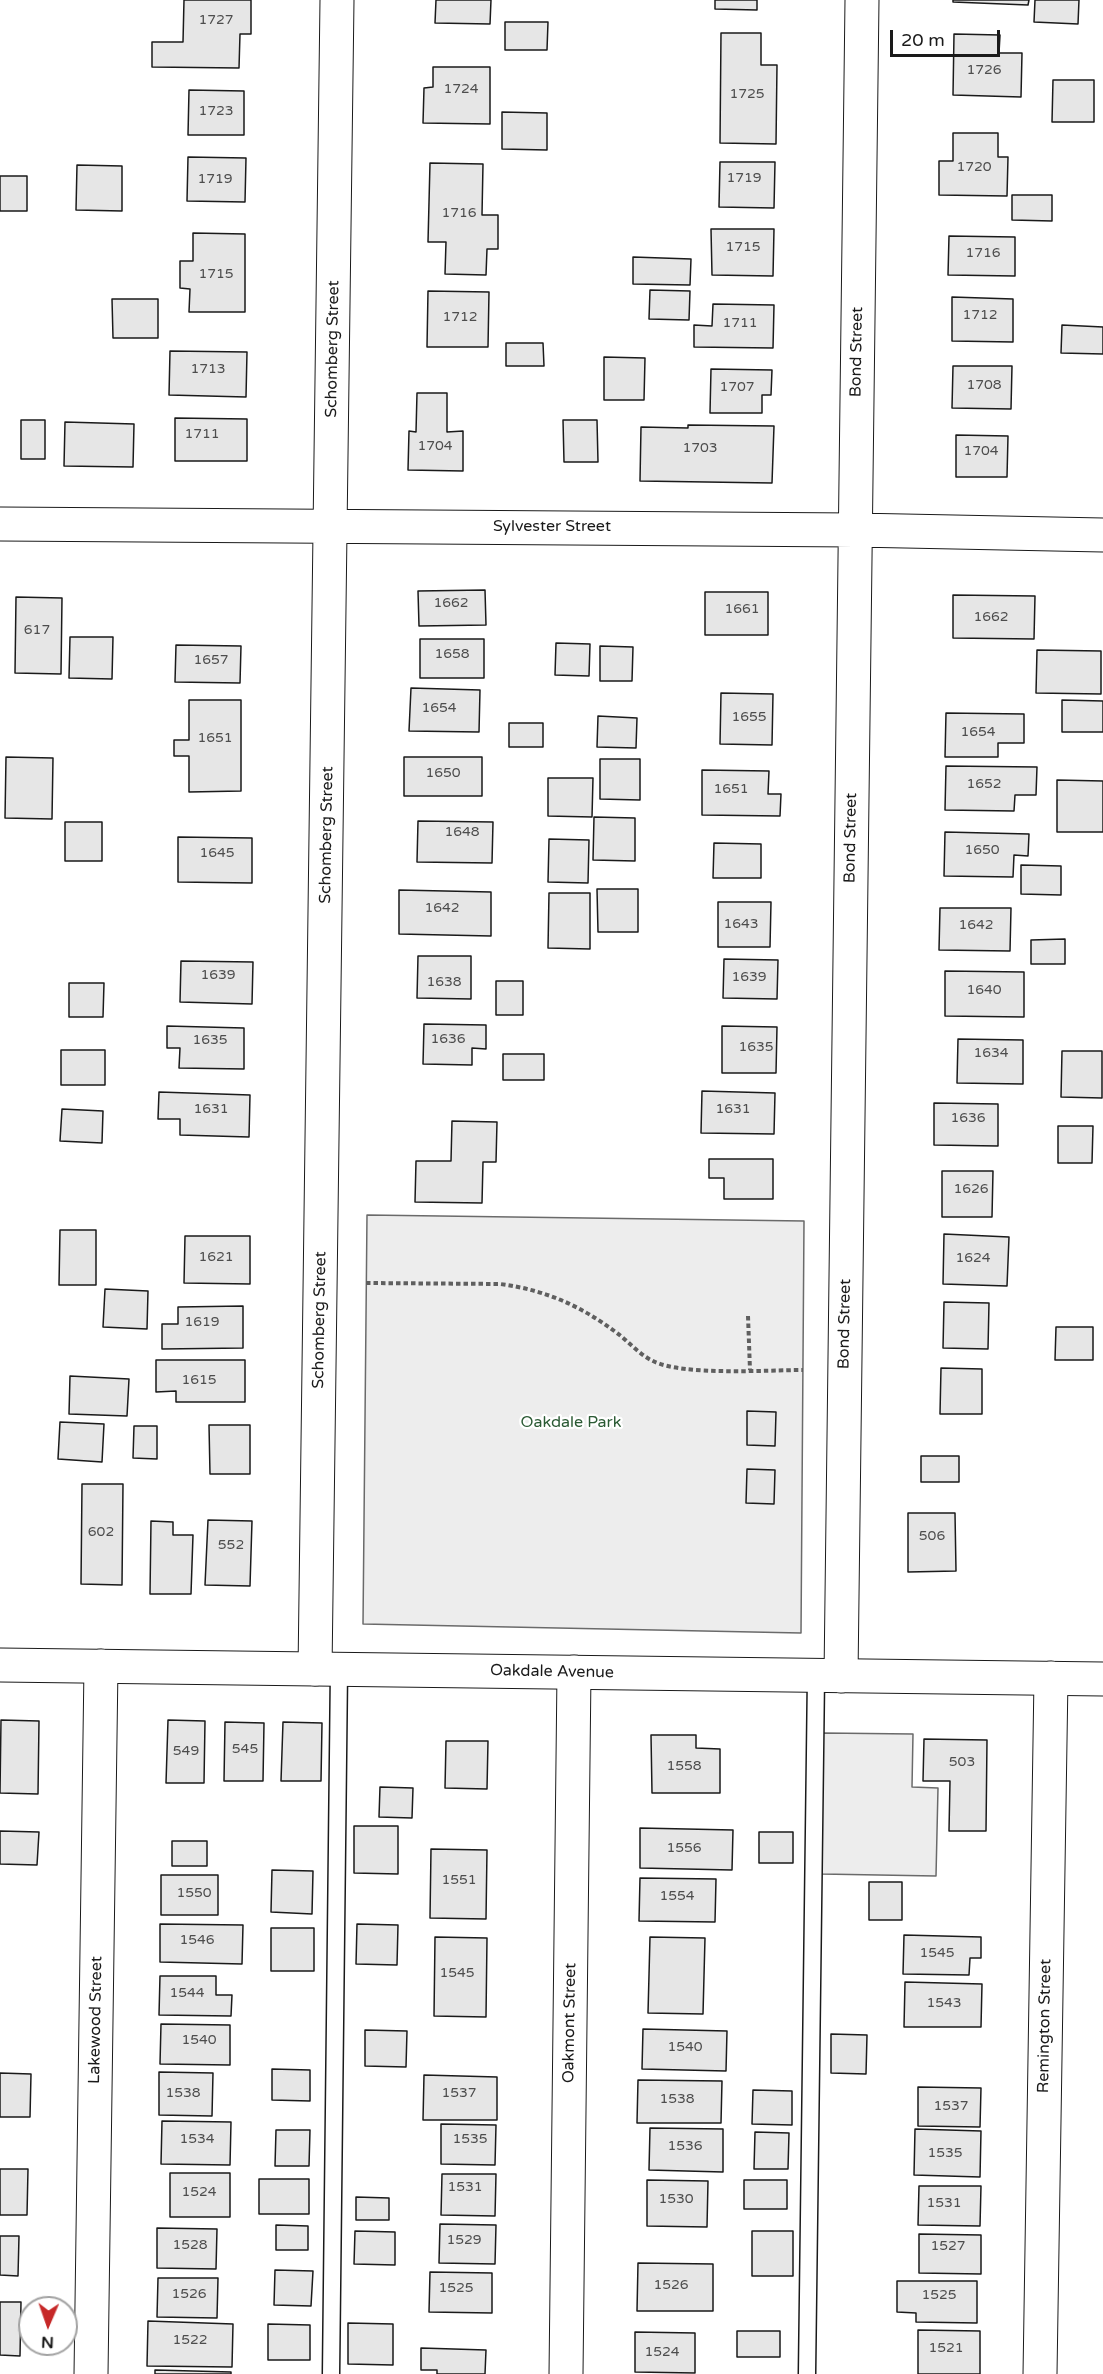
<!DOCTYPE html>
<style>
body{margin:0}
#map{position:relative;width:1103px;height:2374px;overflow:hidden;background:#fff;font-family:"Varela Round",sans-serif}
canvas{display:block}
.north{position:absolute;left:18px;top:2296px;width:60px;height:60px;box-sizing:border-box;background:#fff;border:2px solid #a3a3a3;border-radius:50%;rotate:182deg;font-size:16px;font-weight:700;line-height:24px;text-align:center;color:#1a1a1a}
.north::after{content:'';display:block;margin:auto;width:21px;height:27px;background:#c62828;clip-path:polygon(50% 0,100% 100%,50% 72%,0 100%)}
.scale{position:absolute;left:890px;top:30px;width:110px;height:27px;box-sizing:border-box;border:3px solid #1a1a1a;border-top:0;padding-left:8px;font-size:18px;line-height:21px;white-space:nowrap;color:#1a1a1a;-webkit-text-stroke:4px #fff;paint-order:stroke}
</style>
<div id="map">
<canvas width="1103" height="2374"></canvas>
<div class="north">N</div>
<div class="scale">20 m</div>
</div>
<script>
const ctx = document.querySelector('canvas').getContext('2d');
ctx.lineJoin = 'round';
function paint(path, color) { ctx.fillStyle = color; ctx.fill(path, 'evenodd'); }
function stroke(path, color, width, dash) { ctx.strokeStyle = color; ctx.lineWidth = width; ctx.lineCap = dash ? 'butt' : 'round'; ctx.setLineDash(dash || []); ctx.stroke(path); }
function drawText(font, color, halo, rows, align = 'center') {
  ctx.font = font + ' "Varela Round",sans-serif'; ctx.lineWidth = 4.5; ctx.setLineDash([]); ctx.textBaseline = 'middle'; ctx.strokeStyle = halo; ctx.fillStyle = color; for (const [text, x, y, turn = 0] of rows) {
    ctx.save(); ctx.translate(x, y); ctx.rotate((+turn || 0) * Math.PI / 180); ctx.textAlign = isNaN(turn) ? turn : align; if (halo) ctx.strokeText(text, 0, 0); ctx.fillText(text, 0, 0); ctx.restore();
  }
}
const built = new Path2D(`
 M367 1215 804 1221 801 1633 363 1624Z
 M823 1733 913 1734 912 1787 938 1788 936 1876 821 1874Z`);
const building = new Path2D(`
 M184 0H251V34H240L239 68 152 67V42H183Z
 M436 0H491L490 24 435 23Z
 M715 0H757V10L715 9Z
 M953 0H1029L1028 5 953 2Z
 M1035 0H1079L1078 24 1034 22Z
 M505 22H548L547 50H505Z
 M721 33H761V65H777L776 144 720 143Z
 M954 34 1000 35 999 53H1022L1021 97 953 95Z
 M433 67H490V124L423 123 424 88 433 87Z
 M1053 80H1094V122H1052Z
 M189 90 244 91V135H188Z
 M502 112 547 113V150L502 149Z
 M953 133H998V157H1008L1007 196 939 195V161H953Z
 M188 157 246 158 245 202 187 201Z
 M720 162H775L774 208 719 207Z
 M430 163 483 164 482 215H498V249H487L486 275 445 274 446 242H428Z
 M77 165 122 166V211L76 210Z
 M0 176H27V211H0Z
 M1012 195H1052V221L1012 220Z
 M711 229H774L773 276 712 275Z
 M193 233 245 234V312H189L190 289 180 288V261H193Z
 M949 236 1015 237V276L948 275Z
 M633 257 691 259 690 285 633 284Z
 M650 290 690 291 689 320 649 319Z
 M428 291 489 292 488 347H427Z
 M952 297 1013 299V342L952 341Z
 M112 299H158V338H113Z
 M713 304 774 305 773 348 694 347V325L712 326Z
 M1062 325 1103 327V354L1061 353Z
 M506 343H543L544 366H506Z
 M170 351 247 352 246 397 169 395Z
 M604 357 645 358 644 400H604Z
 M953 366H1012L1011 409 952 408Z
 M711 369 772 370 771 395H762V413H710Z
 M417 393H447V432L463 431V471L408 470 409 431 416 432Z
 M175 418 247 419V461H175Z
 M21 420H45V459H21Z
 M563 420H597L598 462H564Z
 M65 422 134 424 133 467 64 466Z
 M688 425 774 426 772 483 640 481 641 427 688 428Z
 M956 435 1008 436 1007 477H956Z
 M485 590 486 625 419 626 418 591Z
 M705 592H768V635H705Z
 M953 595 1035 596 1034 639 953 638Z
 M16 597 62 598 61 674 15 673Z
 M70 637H113L112 679 69 678Z
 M420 639H484V678H420Z
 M556 643 590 644 589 676 555 675Z
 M176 645 241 646 240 683 175 682Z
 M600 646 633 647 632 681H600Z
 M1037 650 1101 651V694L1036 693Z
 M411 688 480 690 479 732 409 731Z
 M721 693 773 694 772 745 720 744Z
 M189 700H241V791L189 792V756H174V740H189Z
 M1062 700 1103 701V732H1062Z
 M946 713 1024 714V743H998V757H945Z
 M598 716 637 718 636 748 597 747Z
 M509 723H543V747H509Z
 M6 757 53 758 52 819 5 818Z
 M404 757H482V796H404Z
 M600 759H640V800L600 799Z
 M946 766 1037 767 1036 795H1015L1014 811 945 810Z
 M702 770 769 771 768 794H781L780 816 702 815Z
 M548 778H593L592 817 548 816Z
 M1057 780 1103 781V832H1057Z
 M594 817 635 818V861L593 860Z
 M418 821 493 822 492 863 417 862Z
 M65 822H102V861H65Z
 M945 832 1029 834 1028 856 1014 855 1013 877 944 876Z
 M178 837 252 838V883L178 882Z
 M549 839 589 840 588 883 548 882Z
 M714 843 761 844V878H713Z
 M1021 865 1061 866V895L1021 894Z
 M597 889H638V932H598Z
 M399 890 491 892V936L399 934Z
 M549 893H590V949L548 948Z
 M718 902H771L770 947H718Z
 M940 908H1011L1010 951 939 950Z
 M1065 939V964H1031V940Z
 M418 956H471V999L417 998Z
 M724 959 778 960 777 999 723 998Z
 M181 961 253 962 252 1004 180 1002Z
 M945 971 1024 972V1017L945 1016Z
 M496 981H523V1015H496Z
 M69 983H104L103 1017H69Z
 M424 1024 486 1025V1049L472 1048V1065L423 1064Z
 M167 1026 244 1028V1069L179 1068 180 1048H167Z
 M722 1026 777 1027 776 1073H722Z
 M958 1039 1023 1040V1084L957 1083Z
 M61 1050H105V1085H61Z
 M1062 1051H1102V1098L1061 1097Z
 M503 1054H544V1080H503Z
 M702 1091 775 1093 774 1134 701 1133Z
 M159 1092 250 1095 249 1137 180 1135V1119H158Z
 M934 1103 998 1104V1146L934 1145Z
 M62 1109 103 1111 102 1143 60 1141Z
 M452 1121 497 1122 496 1162H483L482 1203 415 1202 416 1161H451Z
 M1058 1126H1093L1092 1163H1058Z
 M709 1159H773V1199H724V1178H709Z
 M942 1171H993L992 1217H942Z
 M60 1230H96V1285H59Z
 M944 1234 1009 1237 1007 1286 943 1284Z
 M185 1236H250V1284L184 1283Z
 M105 1289 148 1291 147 1329 103 1327Z
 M944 1302 989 1303 988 1349 943 1348Z
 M243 1306V1348L162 1349V1324H178V1307Z
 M1056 1327H1093V1360H1055Z
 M156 1360H245V1402H176V1391L156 1392Z
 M941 1368 982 1369V1414H940Z
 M70 1376 129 1379 127 1416 69 1414Z
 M747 1411 776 1412 775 1446 747 1445Z
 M60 1422 104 1424 102 1462 58 1459Z
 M209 1425H250V1474H210Z
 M134 1426H157V1459L133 1458Z
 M921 1456H959V1482H921Z
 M747 1469 775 1470 774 1504 746 1503Z
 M82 1484H123L122 1585 81 1584Z
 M908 1513H955L956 1571 908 1572Z
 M208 1520 252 1521 250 1586 205 1585Z
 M151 1521 173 1522V1535H193L191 1594H150Z
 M1 1720 39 1721 38 1794 0 1793Z
 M168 1720 205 1721 204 1783H166Z
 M225 1722 264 1723 263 1781H224Z
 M283 1722 322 1723 321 1781H281Z
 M651 1735H696V1748L720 1749V1793H652Z
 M924 1739 987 1740 986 1831H949L950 1781H923Z
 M446 1741H488L487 1789 445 1788Z
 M380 1787 413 1788 412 1818 379 1817Z
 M354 1826H398V1874L354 1873Z
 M640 1828 733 1830 732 1870 640 1868Z
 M0 1831 39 1832 37 1865 0 1864Z
 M759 1832H793V1863H759Z
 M172 1841H207V1866H172Z
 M431 1849 487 1850 486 1919 430 1918Z
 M272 1870 313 1871 312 1914 271 1912Z
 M161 1875H218V1915H161Z
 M640 1878 716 1879 715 1922 639 1921Z
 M869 1882H902V1920H869Z
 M160 1924 243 1925 242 1964 160 1962Z
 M357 1924 398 1925 397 1965 356 1964Z
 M271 1928H314V1971H271Z
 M904 1935 981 1937V1958H970L969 1975 903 1974Z
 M435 1937 487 1938 486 2017 434 2016Z
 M650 1937 705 1938 703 2014 648 2013Z
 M160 1976H216V1995H232L231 2016 159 2015Z
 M905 1982 982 1984 981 2027H904Z
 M161 2024 230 2025V2065L160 2064Z
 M643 2029 727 2031 726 2071 642 2069Z
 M365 2030 407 2031 406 2067 365 2066Z
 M831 2034 867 2035 866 2074 831 2073Z
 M272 2069 310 2070V2101L272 2100Z
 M159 2072 213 2073 212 2116 159 2115Z
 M0 2073 31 2074 30 2117H0Z
 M424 2075 497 2077V2120H423Z
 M638 2080 722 2081 721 2123H637Z
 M918 2087 981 2088 980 2127 918 2126Z
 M753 2090 792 2091V2125L752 2124Z
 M162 2121 231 2122 230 2165 161 2164Z
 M441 2124 496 2125 495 2165 441 2164Z
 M650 2128 723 2129V2172L649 2170Z
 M915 2129 981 2131 980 2177 914 2175Z
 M276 2130H310L309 2166H275Z
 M755 2132 789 2133 788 2169H754Z
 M0 2169H28L27 2215H0Z
 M170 2173H230V2217H170Z
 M442 2174H496L495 2216 441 2215Z
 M259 2179H309V2214H259Z
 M647 2180 708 2181 707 2227 647 2226Z
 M744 2180H787V2209H744Z
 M919 2186H981L980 2226 918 2225Z
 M356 2197 389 2198V2220H356Z
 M440 2224 496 2225 495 2264 439 2263Z
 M276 2225 308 2226V2250H276Z
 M157 2228 217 2229 216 2269 157 2268Z
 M355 2231 395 2232V2265L354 2264Z
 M752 2231H793V2276H752Z
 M919 2234 981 2235V2274L919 2273Z
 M0 2236H19L18 2276 0 2275Z
 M638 2263 713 2264V2311H637Z
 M275 2270 313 2271 311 2306 274 2305Z
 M430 2272 492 2273V2313L429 2312Z
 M158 2278H218L217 2318 157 2317Z
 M897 2281H977V2323L916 2322V2313L897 2312Z
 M0 2302H21L20 2356 0 2355Z
 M148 2321 233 2324 232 2367 147 2366Z
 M348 2323 393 2324V2365L348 2364Z
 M268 2324 310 2325V2360H268Z
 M918 2330 980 2331V2374H918Z
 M737 2331H780V2357H737Z
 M635 2332 695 2333V2373L635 2372Z
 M421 2348 486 2350 485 2374H437V2370H421Z
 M155 2370 231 2372V2374H155Z`);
const path = new Path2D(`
 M366 1283 500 1284C546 1290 581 1306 617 1333 629 1342 640 1355 653 1361 682 1376 768 1370 803 1370
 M748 1316 750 1370`);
const service = new Path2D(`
 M331 2374 339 1669
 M807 2374 816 1676`);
const minor = new Path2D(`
 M0 524 855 530 1103 535
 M315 1669 337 0
 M841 1676 862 0
 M91 2374 101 1666
 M566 2374 574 1672
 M1040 2374 1051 1678`);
const tertiary = new Path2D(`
 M0 1665 1103 1679`);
const numberNames = [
 ["1727",216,20],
 ["1726",984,70],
 ["1724",461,89],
 ["1725",747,94],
 ["1723",216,111],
 ["1720",974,167],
 ["1719",744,178],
 ["1719",215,179],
 ["1716",459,213],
 ["1715",743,247],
 ["1716",983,253],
 ["1715",216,274],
 ["1712",980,315],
 ["1712",460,317],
 ["1711",740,323],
 ["1713",208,369],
 ["1708",984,385],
 ["1707",737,387],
 ["1711",202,434],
 ["1704",435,446],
 ["1703",700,448],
 ["1704",981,451],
 ["1662",451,603],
 ["1661",742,609],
 ["1662",991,617],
 ["617",37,630],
 ["1658",452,654],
 ["1657",211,660],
 ["1654",439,708],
 ["1655",749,717],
 ["1654",978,732],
 ["1651",215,738],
 ["1650",443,773],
 ["1652",984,784],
 ["1651",731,789],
 ["1648",462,832],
 ["1650",982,850],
 ["1645",217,853],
 ["1642",442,908],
 ["1643",741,924],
 ["1642",976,925],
 ["1639",218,975],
 ["1639",749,977],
 ["1638",444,982],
 ["1640",984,990],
 ["1636",448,1039],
 ["1635",210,1040],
 ["1635",756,1047],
 ["1634",991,1053],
 ["1631",211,1109],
 ["1631",733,1109],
 ["1636",968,1118],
 ["1626",971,1189],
 ["1621",216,1257],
 ["1624",973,1258],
 ["1619",202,1322],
 ["1615",199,1380],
 ["602",101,1532],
 ["506",932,1536],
 ["552",231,1545],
 ["545",245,1749],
 ["549",186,1751],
 ["503",962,1762],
 ["1558",684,1766],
 ["1556",684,1848],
 ["1551",459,1880],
 ["1550",194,1893],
 ["1554",677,1896],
 ["1546",197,1940],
 ["1545",937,1953],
 ["1545",457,1973],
 ["1544",187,1993],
 ["1543",944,2003],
 ["1540",199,2040],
 ["1540",685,2047],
 ["1538",183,2093],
 ["1537",459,2093],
 ["1538",677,2099],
 ["1537",951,2106],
 ["1534",197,2139],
 ["1535",470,2139],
 ["1536",685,2146],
 ["1535",945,2153],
 ["1531",465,2187],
 ["1524",199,2192],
 ["1530",676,2199],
 ["1531",944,2203],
 ["1529",464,2240],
 ["1528",190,2245],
 ["1527",948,2246],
 ["1526",671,2285],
 ["1525",456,2288],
 ["1526",189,2294],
 ["1525",939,2295],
 ["1522",190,2340],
 ["1521",946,2348],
 ["1524",662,2352]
];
const streetNames = [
 ["Schomberg Street",333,349,-89],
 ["Bond Street",857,352,-89],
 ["Sylvester Street",552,527],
 ["Schomberg Street",327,835,-89],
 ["Bond Street",851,838,-89],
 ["Schomberg Street",320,1320,-89],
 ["Bond Street",845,1324,-89],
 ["Oakdale Avenue",552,1672,1],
 ["Lakewood Street",96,2020,-89],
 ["Oakmont Street",570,2023,-89],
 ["Remington Street",1045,2026,-89]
];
const parkNames = [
 ["Oakdale Park",571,1423]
];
paint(built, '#ededed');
stroke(built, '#6a6a6a', 1.5);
paint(building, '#e6e6e6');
stroke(building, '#1a1a1a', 1.5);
stroke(service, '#1a1a1a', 19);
stroke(minor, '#1a1a1a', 35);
stroke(tertiary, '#1a1a1a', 35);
stroke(path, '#5f5f5f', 4, [4.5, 3]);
stroke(service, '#fff', 16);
stroke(minor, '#fff', 33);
stroke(tertiary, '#fff', 33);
drawText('14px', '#4d4d4d', null, numberNames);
drawText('16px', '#1a1a1a', '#fff', streetNames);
drawText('16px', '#2b5a34', '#fff', parkNames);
</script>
